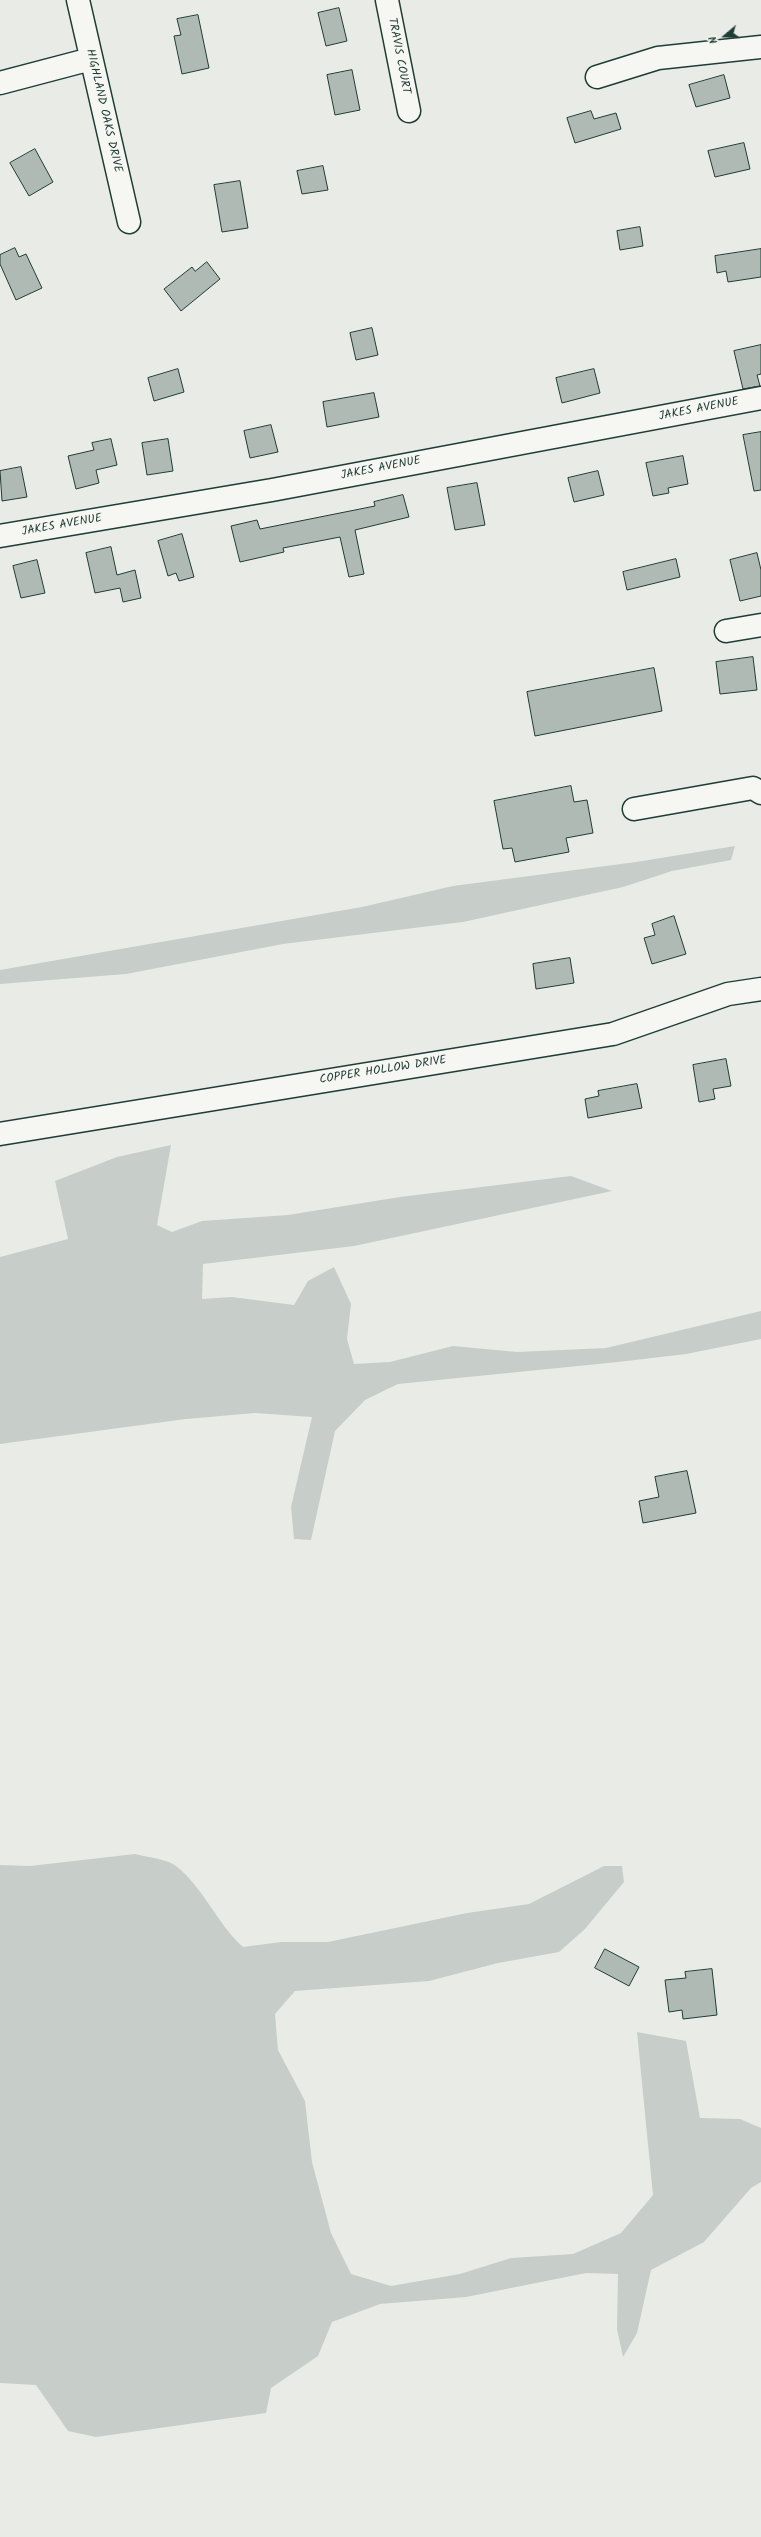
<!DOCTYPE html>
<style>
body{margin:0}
#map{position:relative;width:761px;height:2537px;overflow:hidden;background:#e9ebe7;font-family:Kalam,sans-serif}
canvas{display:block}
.north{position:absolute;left:705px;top:16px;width:40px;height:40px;-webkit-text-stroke:3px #f6f6f2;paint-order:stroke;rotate:251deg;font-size:11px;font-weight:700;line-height:16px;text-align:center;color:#1f3d34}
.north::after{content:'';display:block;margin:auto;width:14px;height:18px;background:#1f3d34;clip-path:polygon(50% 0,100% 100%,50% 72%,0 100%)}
</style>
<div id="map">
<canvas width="761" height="2537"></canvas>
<div class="north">N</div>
</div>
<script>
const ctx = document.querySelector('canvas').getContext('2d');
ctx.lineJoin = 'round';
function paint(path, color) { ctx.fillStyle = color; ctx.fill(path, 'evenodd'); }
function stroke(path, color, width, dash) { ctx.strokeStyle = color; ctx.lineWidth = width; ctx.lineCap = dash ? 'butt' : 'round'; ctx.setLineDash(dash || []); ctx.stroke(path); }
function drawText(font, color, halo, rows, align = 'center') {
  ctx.font = font + ' Kalam,sans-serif'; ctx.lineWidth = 4; ctx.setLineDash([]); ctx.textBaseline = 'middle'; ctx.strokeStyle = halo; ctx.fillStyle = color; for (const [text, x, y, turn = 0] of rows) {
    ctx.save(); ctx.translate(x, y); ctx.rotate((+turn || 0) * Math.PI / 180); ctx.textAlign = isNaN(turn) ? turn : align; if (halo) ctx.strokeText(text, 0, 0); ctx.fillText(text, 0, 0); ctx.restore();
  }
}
const green = new Path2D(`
 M735 846 731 860 672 871 623 887 463 922 283 944 126 974 0 984V970L362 907 453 886 636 862Z
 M171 1145 157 1225 172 1232 202 1221 288 1215 400 1197 571 1176 612 1191 354 1246 203 1264 202 1299 232 1297 294 1305 308 1281 334 1267 351 1304 347 1339 354 1364 390 1362 453 1346 517 1352 606 1348 761 1311V1339L686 1354 618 1362 398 1384 365 1400 335 1431 311 1540 294 1539 291 1507 312 1417 255 1413 186 1419 0 1444V1257L68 1239 55 1181 117 1157Z
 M135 1854C146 1857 167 1859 176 1866 204 1888 217 1924 243 1947L281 1942H328L467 1913 529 1904 604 1866H622L624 1882 585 1929 559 1952 498 1963 429 1981 295 1991 275 2014 278 2050 305 2101 312 2162 331 2233 351 2274 391 2286 460 2274 511 2258 573 2254 621 2233 653 2195 637 2032 686 2041 700 2118 740 2119 761 2128V2182L751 2188 704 2242 651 2270 637 2333 623 2357 617 2329 618 2274 586 2273 466 2297 380 2304 332 2322 318 2356 271 2388 266 2413 96 2437 68 2431 36 2385 0 2383V1865L30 1866Z`);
const building = new Path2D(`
 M339 8 347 41 326 46 318 13Z
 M198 15 209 68 182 74 174 36 181 35 177 19Z
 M352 70 360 110 335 115 327 75Z
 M724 75 730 98 696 107 689 85Z
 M591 111 594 119 616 113 621 129 575 143 567 118Z
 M744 143 750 169 715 177 708 151Z
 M35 149 53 182 29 196 10 163Z
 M323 166 328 190 302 194 297 171Z
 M240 181 248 228 222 232 214 185Z
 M640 227 643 246 620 250 617 231Z
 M15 248 19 257 26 254 42 288 16 300 0 264V255Z
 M761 249V277L728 282 726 271 717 273 715 256Z
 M207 262 220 279 181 311 164 289 192 267 195 271Z
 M372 328 378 355 356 360 350 333Z
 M761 345V374L757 375 760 386 743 389 734 351Z
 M178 369 184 392 154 401 148 378Z
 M594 369 600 393 562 403 556 378Z
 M374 393 379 417 327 427 323 402Z
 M271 425 278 452 250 458 244 431Z
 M761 432V490L754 491 743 435Z
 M111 439 117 465 96 470 99 483 76 489 68 456 94 450 92 443Z
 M168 439 173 471 147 475 142 443Z
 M683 456 688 484 668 488 669 493 653 496 646 463Z
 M21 467 27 497 2 501 0 471Z
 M598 471 604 495 574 502 568 478Z
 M477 483 485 525 455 530 447 488Z
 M403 495 409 517 355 530 364 574 349 577 340 537 283 548 284 552 240 562 231 526 257 520 260 529 375 506 374 502Z
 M182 534 194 577 179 581 176 573 168 576 158 541Z
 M111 547 117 575 135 570 141 598 123 602 120 588 95 593 86 553Z
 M757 553 761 570V596L740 601 730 560Z
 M676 559 680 577 627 590 623 572Z
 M37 560 45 593 21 598 13 566Z
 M753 657 757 690 720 694 716 662Z
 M654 668 662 711 535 736 527 692Z
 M571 786 574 802 587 800 593 833 566 838 569 852 515 862 512 848 503 849 494 801Z
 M674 916 686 954 652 964 644 938 655 935 652 924Z
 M570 958 574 983 536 989 533 964Z
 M726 1059 731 1086 713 1089 715 1099 699 1102 693 1065Z
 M637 1084 642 1108 588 1118 585 1099 599 1096 598 1091Z
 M687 1471 696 1513 643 1523 639 1501 659 1497 655 1477Z
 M605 1949 639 1967 629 1986 595 1968Z
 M712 1969 717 2015 683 2019 682 2010 669 2012 665 1980 686 1978 685 1972Z`);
const minor = new Path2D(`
 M78 0 129 222
 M387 0 409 111
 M597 77 658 58 761 47
 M0 83 91 59
 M0 536 272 490 761 398
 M726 631 761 625
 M634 809 753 788 761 793
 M0 1134 613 1034 728 994 761 989`);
const streetNames = [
 ["TRAVIS COURT",398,56,79],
 ["HIGHLAND OAKS DRIVE",103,111,77],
 ["JAKES AVENUE",699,410,-11],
 ["JAKES AVENUE",381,469,-11],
 ["JAKES AVENUE",62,526,-10],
 ["COPPER HOLLOW DRIVE",383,1071,-9]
];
paint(green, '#c7cec9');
paint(building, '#b0bab5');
stroke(building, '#1f3d34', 1);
stroke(minor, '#1f3d34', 25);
stroke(minor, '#f6f6f2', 22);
drawText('12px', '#1f3d34', '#f6f6f2', streetNames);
</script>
